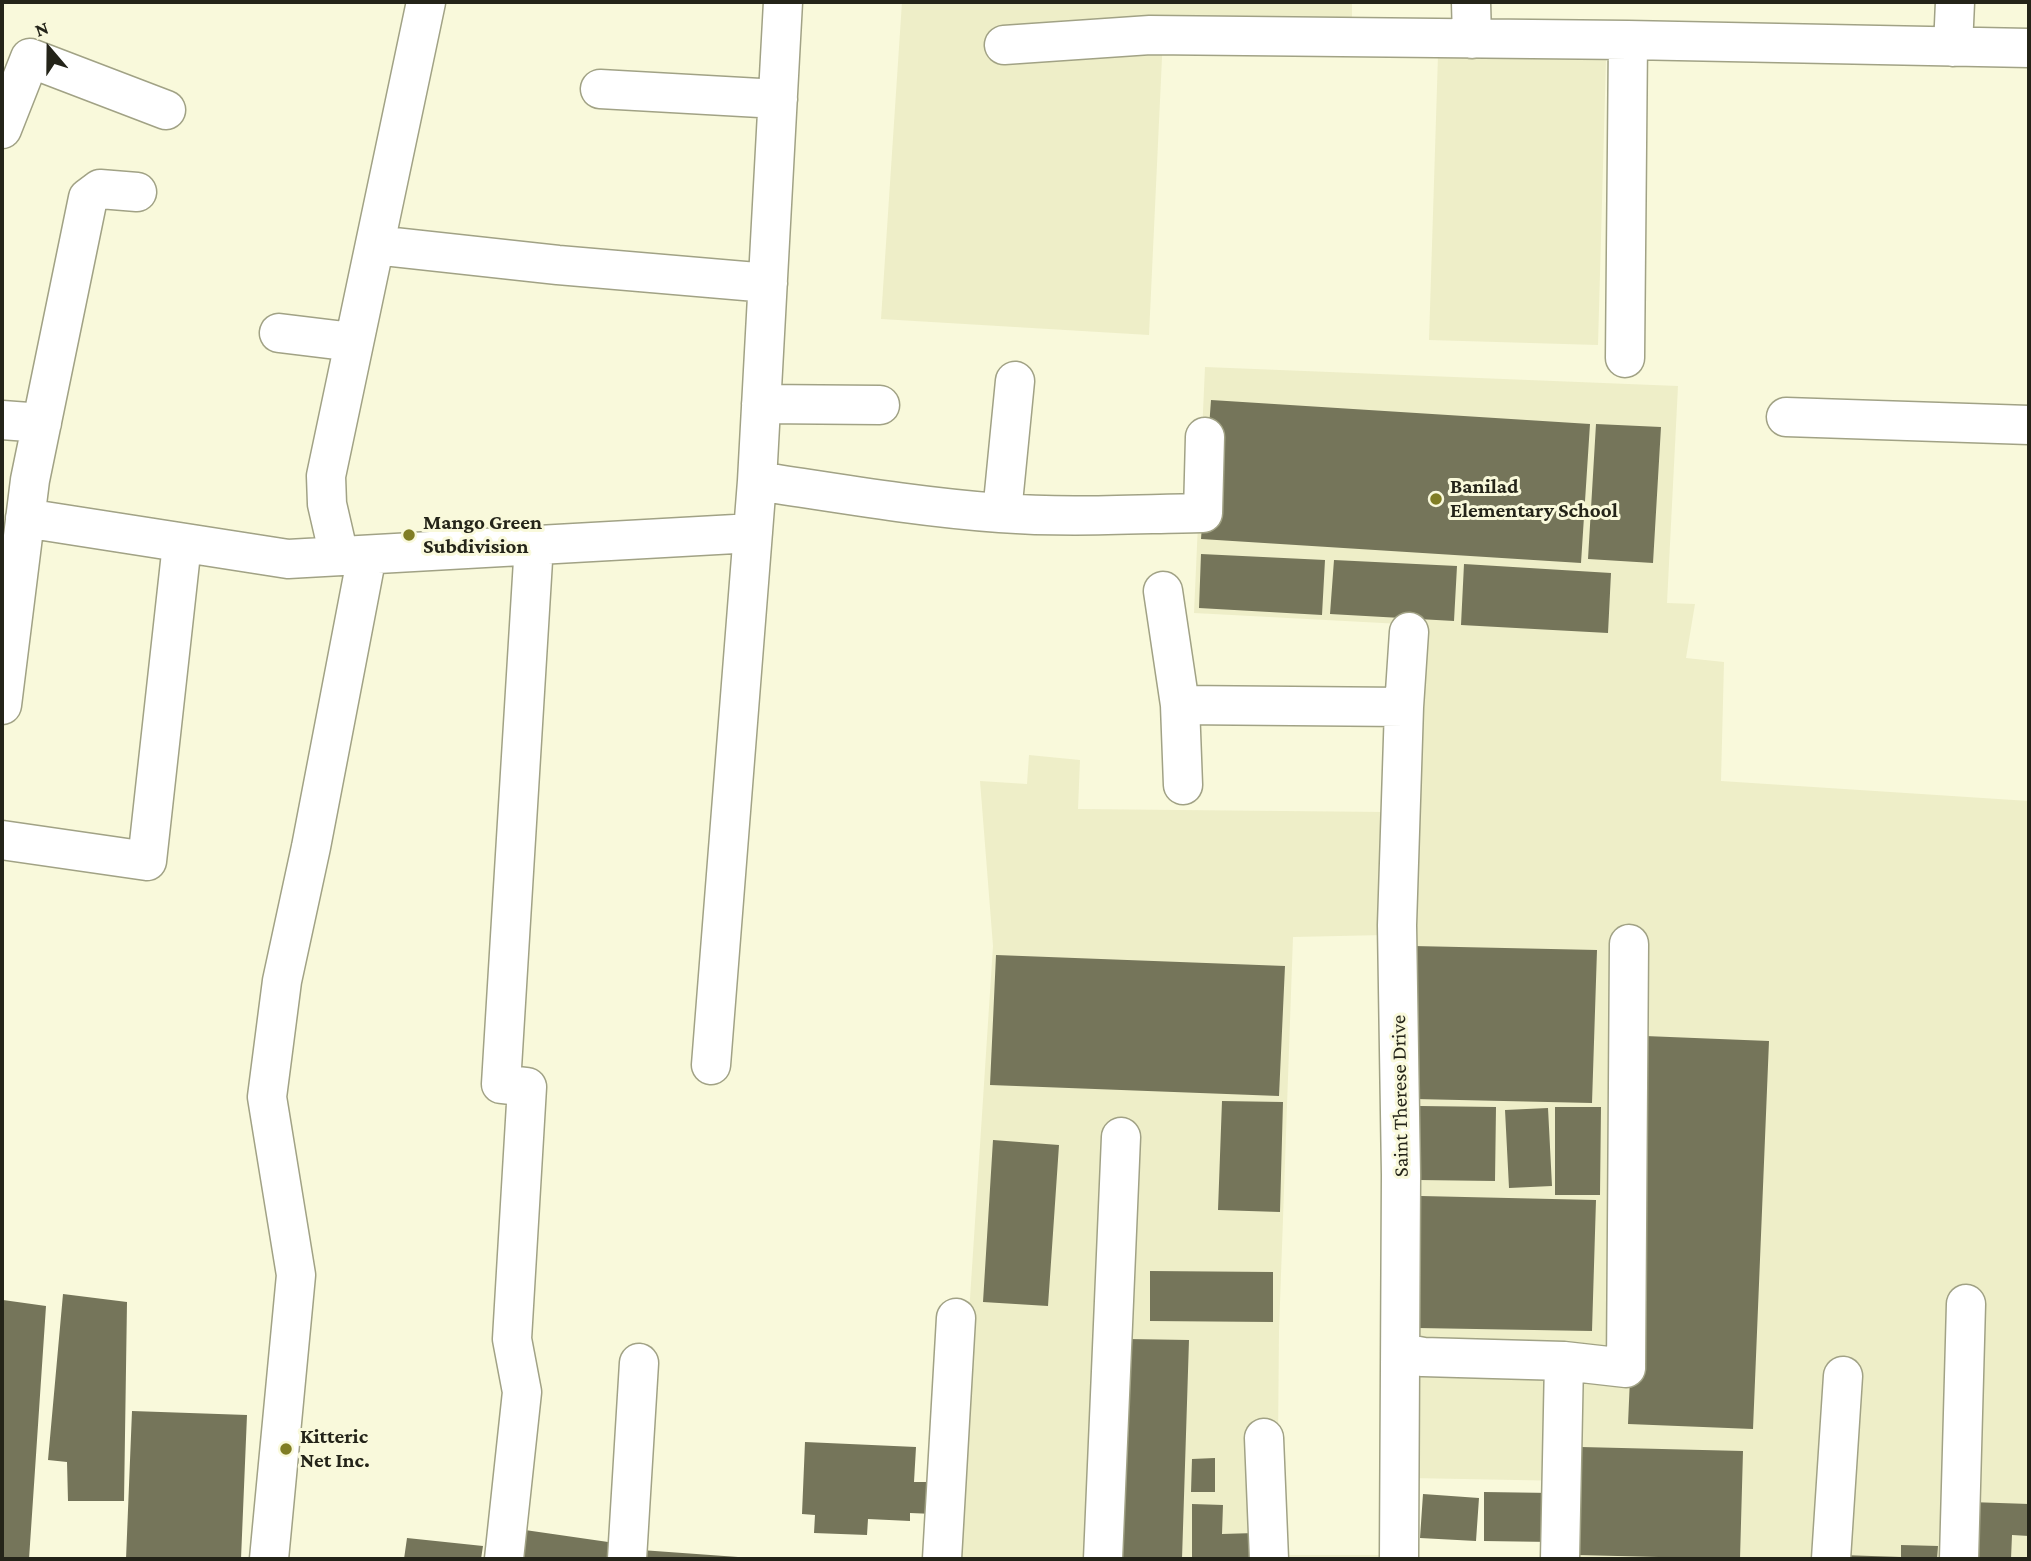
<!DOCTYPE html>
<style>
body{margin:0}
#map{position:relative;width:2031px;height:1561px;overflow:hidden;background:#f9f9db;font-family:"Crimson Pro",serif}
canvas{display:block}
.frame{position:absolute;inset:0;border:4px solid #242419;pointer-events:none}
.north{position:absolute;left:14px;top:14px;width:70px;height:70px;-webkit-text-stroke:5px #f9f9db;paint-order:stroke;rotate:340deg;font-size:19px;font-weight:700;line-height:28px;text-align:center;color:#242419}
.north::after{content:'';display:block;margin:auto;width:24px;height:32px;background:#242419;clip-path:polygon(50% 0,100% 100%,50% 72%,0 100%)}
</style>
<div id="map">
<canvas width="2031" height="1561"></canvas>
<div class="frame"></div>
<div class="north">N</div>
</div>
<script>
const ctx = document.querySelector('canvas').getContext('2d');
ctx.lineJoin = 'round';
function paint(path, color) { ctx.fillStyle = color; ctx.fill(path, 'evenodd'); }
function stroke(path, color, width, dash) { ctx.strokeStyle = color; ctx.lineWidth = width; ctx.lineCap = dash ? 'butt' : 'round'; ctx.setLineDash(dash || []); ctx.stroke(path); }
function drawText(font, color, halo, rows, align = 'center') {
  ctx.font = font + ' "Crimson Pro",serif'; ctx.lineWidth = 6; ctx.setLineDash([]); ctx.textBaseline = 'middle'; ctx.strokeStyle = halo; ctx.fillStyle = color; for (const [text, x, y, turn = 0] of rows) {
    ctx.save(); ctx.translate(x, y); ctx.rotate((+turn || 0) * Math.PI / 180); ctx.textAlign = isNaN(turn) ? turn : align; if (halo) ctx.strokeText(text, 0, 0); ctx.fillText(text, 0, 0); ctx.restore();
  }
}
const built = new Path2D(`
 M902 2H1352V20L1164 15 1149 335 881 319Z
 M1438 55 1606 59 1598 345 1429 340Z
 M1205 367 1678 386 1667 603 1695 604 1686 658 1724 662 1721 781 2029 801V1559H1568L1569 1481 1410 1478 1407 1332 1420 625 1194 613Z
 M1029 755 1080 760 1078 809 1385 812V935L1293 937 1279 1331 1277 1555H1384V1559H953L993 946 980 781 1027 784Z`);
const building = new Path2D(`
 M1211 400 1590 424 1581 563 1201 539Z
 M1596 424 1661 427 1653 563 1588 559Z
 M1201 554 1325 560 1322 615 1199 608Z
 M1334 560 1457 566 1454 621 1330 614Z
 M1464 564 1611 573 1608 633 1461 625Z
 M1413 946 1597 950 1592 1103 1415 1099Z
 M996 955 1285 966 1279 1096 990 1085Z
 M1645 1036 1769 1041 1753 1429 1628 1424Z
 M1222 1101 1283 1102 1280 1212 1218 1210Z
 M1420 1106 1496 1107 1495 1181 1419 1180Z
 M1555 1107H1601L1600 1195H1555Z
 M1548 1108 1552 1186 1509 1188 1505 1110Z
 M993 1140 1059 1145 1048 1306 983 1302Z
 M1421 1196 1596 1200 1592 1331 1418 1328Z
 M1150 1271 1273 1272V1322L1150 1321Z
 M63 1294 127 1302 124 1501H68L67 1462 48 1460Z
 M3 1300 46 1306 29 1559H2Z
 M1127 1339 1189 1340 1182 1559H1121Z
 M132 1411 247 1415 241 1559H126Z
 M805 1442 916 1447 914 1482H936L934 1514 910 1513V1521L868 1519 867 1535 814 1533 815 1515 802 1514Z
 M1581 1447 1743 1451 1740 1559 1577 1555Z
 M1215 1458V1492H1191L1192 1459Z
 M1484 1492 1553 1493 1552 1542 1484 1541Z
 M1423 1494 1479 1498 1476 1541 1420 1538Z
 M1970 1502 2029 1504V1536L2012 1535 2011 1559H1968Z
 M1192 1504 1223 1505 1222 1534 1255 1533V1559H1192Z
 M525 1530 615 1543 612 1559H521Z
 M407 1538 483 1546 481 1559H404Z
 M1901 1545 1938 1546 1937 1559H1842V1555L1901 1557Z
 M641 1550 738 1557V1559H640Z`);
const minor = new Path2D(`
 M1471 2 1472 39
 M1004 45 1150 35 1628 40 2029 48
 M1953 47 1955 2
 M600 89 778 99
 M2 129 30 58 166 110
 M375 245 558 265 768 283
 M279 333 353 342
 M1625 358 1628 40
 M761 404 880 405
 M1786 417 2029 425
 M2 420 42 423
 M757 481C837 493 918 507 1000 513 1067 518 1135 514 1203 513L1205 437
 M1002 513 1015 381
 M25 518 288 559 753 533
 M339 556 327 504 326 476 426 2
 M1163 591 1180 705 1183 785
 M2 705 30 480 88 198 100 189 137 192
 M1180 705 1404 707
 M2 840 147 861 182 544
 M711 1065 757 481 783 2
 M1402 1353 1423 1357 1564 1361 1626 1368 1629 944
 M1264 1438 1269 1559
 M269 1559 296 1275 267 1097 282 981 311 847 367 555
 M504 1559 522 1392 512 1339 527 1087 501 1084 534 544
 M627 1559 639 1363
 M942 1559 956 1318
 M1103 1559 1121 1137
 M1399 1559 1401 1175 1397 925 1404 707 1409 632
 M1560 1559 1564 1361
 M1831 1559 1843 1376
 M1959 1559 1966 1304`);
const markers = [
 [1436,499,7,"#807d24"],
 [409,535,7,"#807d24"],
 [286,1449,7,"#807d24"]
];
const poiNames = [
 ["Banilad",1450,487],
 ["Elementary School",1450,511],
 ["Mango Green",423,523],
 ["Subdivision",423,547],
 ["Kitteric",300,1437],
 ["Net Inc.",300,1461]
];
const streetNames = [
 ["Saint Therese Drive",1400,1096,-91]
];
paint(built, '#eeeec8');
paint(building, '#75755a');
stroke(minor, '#a1a285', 41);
stroke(minor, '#fff', 38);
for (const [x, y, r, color] of markers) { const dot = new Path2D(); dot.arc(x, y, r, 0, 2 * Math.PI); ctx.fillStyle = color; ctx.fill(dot); stroke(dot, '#f9f9db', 2.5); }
drawText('bold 21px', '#242419', '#f9f9db', poiNames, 'left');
drawText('21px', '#242419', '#f9f9db', streetNames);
</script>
